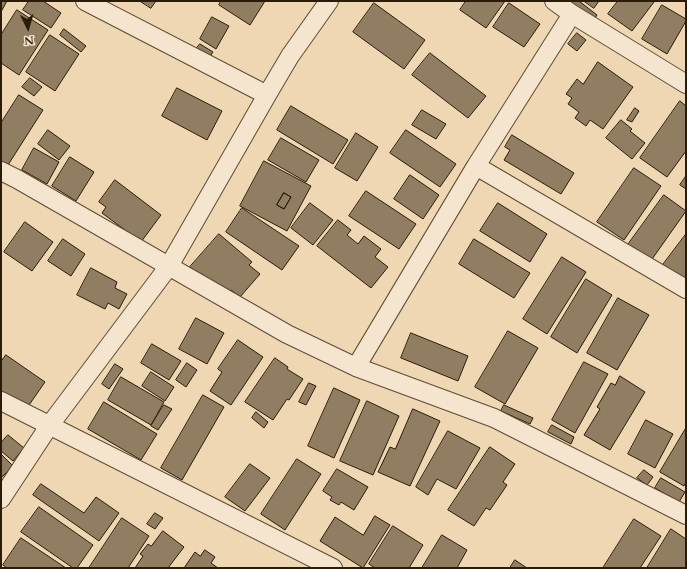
<!DOCTYPE html>
<style>
body{margin:0}
#map{position:relative;width:687px;height:569px;overflow:hidden;background:#f0d7b4;font-family:Cardo,serif}
canvas{display:block}
.frame{position:absolute;inset:0;border:2px solid #2a1c08;pointer-events:none}
.north{position:absolute;left:8px;top:8px;width:40px;height:40px;-webkit-text-stroke:3px #f5e5ce;paint-order:stroke;rotate:175deg;font-size:11px;font-weight:700;line-height:16px;text-align:center;color:#2a1c08}
.north::after{content:'';display:block;margin:auto;width:14px;height:18px;background:#2a1c08;clip-path:polygon(50% 0,100% 100%,50% 72%,0 100%)}
</style>
<div id="map">
<canvas width="687" height="569"></canvas>
<div class="frame"></div>
<div class="north">N</div>
</div>
<script>
const ctx = document.querySelector('canvas').getContext('2d');
ctx.lineJoin = 'round';
function paint(path, color) { ctx.fillStyle = color; ctx.fill(path, 'evenodd'); }
function stroke(path, color, width, dash) { ctx.strokeStyle = color; ctx.lineWidth = width; ctx.lineCap = dash ? 'butt' : 'round'; ctx.setLineDash(dash || []); ctx.stroke(path); }
const building = new Path2D(`
 M1 1H7L1 12Z
 M29 1H43L61 13 51 28 23 10Z
 M140 1H156L151 8Z
 M221 1H265L250 25 219 5Z
 M466 1H505L486 28 460 10Z
 M569 1H579L597 15 594 20Z
 M584 1H599L594 8Z
 M618 1H652L654 2 632 31 608 14Z
 M374 3 425 40 404 69 353 32Z
 M509 3 540 24 524 47 493 27Z
 M662 5 686 19V21L667 54 642 39Z
 M17 10 48 30 19 75 1 63V35Z
 M212 17 229 26 216 49 200 39Z
 M64 29 86 46 81 52 60 35Z
 M577 33 586 40 577 51 568 44Z
 M50 35 79 54 55 91 26 72Z
 M200 44 213 52 207 61 194 52Z
 M430 53 486 96 468 118 412 75Z
 M598 62 633 87 603 129 590 120 586 126 575 118 579 112 568 104 572 98 566 94 577 79 583 84Z
 M30 78 42 87 34 96 22 87Z
 M177 88 222 111 207 140 162 116Z
 M19 95 43 110 8 165 1 161V123Z
 M680 101 686 106V151L667 177 640 158Z
 M291 106 348 140 333 164 277 130Z
 M635 108 639 111 632 122 627 120Z
 M422 110 446 124 436 139 412 125Z
 M621 120 632 129 630 131 645 143 632 159 606 138Z
 M48 130 70 146 59 160 38 144Z
 M406 130 456 164 440 187 390 153Z
 M356 133 378 147 357 181 335 168Z
 M512 135 574 173 561 194 504 160 510 150 505 147Z
 M281 138 319 160 306 182 268 160Z
 M34 148 59 162 47 184 22 170Z
 M70 157 94 172 76 201 52 186Z
 M264 161 311 186 287 231 240 206ZM284 193 291 197 284 209 277 205Z
 M634 168 661 186 624 240 597 222Z
 M410 175 439 195 423 219 394 199Z
 M686 176V189L680 185Z
 M115 180 161 215 141 242 102 213 106 207 99 202Z
 M366 191 416 224 399 249 349 216Z
 M284 193 291 197 284 209 277 205Z
 M664 195 686 211 650 262 627 246Z
 M310 203 333 220 313 245 291 228Z
 M498 203 547 234 530 262 480 231Z
 M242 208 299 246 282 270 226 232Z
 M338 220 351 230 347 235 358 244 364 236 381 249 375 257 388 267 371 288 317 246Z
 M25 222 53 242 32 271 4 252Z
 M219 234 252 262 249 265 260 274 240 297 231 290 225 297 190 267Z
 M686 234V284L662 266Z
 M63 239 85 254 71 276 48 261Z
 M474 239 530 273 514 298 459 264Z
 M562 257 586 272 547 334 523 319Z
 M91 268 117 282 115 288 127 294 119 309 108 303 105 309 77 295Z
 M586 279 612 295 577 353 551 337Z
 M618 298 649 315 617 370 587 353Z
 M196 318 224 333 207 364 179 349Z
 M508 331 538 348 505 404 475 387Z
 M411 333 468 356 458 381 401 358Z
 M238 340 263 357 231 405 210 391 222 372 218 369Z
 M152 344 181 361 169 380 141 363Z
 M6 355 45 382 27 408 1 398V362Z
 M275 358 288 367 287 369 303 379 289 400 287 399 273 420 245 402Z
 M584 362 608 374 575 433 552 420Z
 M187 363 197 370 186 387 176 380Z
 M115 364 123 369 109 389 102 384Z
 M151 372 174 387 165 401 142 386Z
 M620 376 645 392 610 450 584 435 600 409 597 407 611 383 615 385Z
 M121 377 164 402 151 425 108 400Z
 M309 383 316 386 306 405 299 402Z
 M334 388 360 400 334 458 308 446Z
 M203 395 224 407 182 480 161 468Z
 M367 401 399 416 373 475 340 461Z
 M104 402 157 434 141 460 88 429Z
 M164 405 172 409 158 430 151 426Z
 M504 405 533 418 530 424 501 411Z
 M413 409 440 421 410 486 378 472 390 447 395 449Z
 M256 412 268 422 264 428 252 418Z
 M646 420 673 434 655 468 628 454Z
 M552 425 574 437 571 444 548 432Z
 M686 428V482L684 486 660 472Z
 M448 431 480 448 456 489 437 479 428 495 416 487Z
 M8 435 24 448 13 461 1 451V443Z
 M490 447 515 464 503 482 507 485 490 510 486 508 474 526 448 510Z
 M1 454 13 466 1 478Z
 M297 459 321 474 285 530 261 514Z
 M250 464 270 478 245 511 225 497Z
 M337 469 368 487 354 510 341 502 339 505 330 500 332 497 323 491Z
 M644 470 653 477 647 485 637 478Z
 M661 478 685 492 679 502 655 488Z
 M41 484 84 513 96 497 119 513 99 541 33 495Z
 M39 507 93 545 77 568H73L21 532Z
 M155 513 163 518 155 529 147 524Z
 M375 516 390 525 363 568 320 541 335 517 363 535Z
 M122 518 149 536 128 568H89Z
 M634 519 661 536 640 568H603Z
 M393 526 423 545 409 568H375L369 564Z
 M671 529 686 539V568H647Z
 M163 531 184 547 168 568H135L143 556 140 554 148 544 151 546Z
 M442 535 467 550 457 568H422Z
 M21 538 66 568H7L3 565Z
 M205 550 215 557 211 563 218 568H184L195 552 200 556Z
 M515 560 527 568H510Z`);
const minor = new Path2D(`
 M85 1 267 95
 M554 1 572 14 686 84
 M476 166 686 289
 M1 171 17 179 287 334 356 367 494 418 686 515
 M356 367 476 166 572 14
 M1 401 333 568
 M1 499 49 426 169 266 267 95 290 56 329 1`);
paint(building, '#917d61');
stroke(building, '#2a1c08', 1);
stroke(minor, '#5c4b33', 20);
stroke(minor, '#f5e5ce', 18);
</script>
